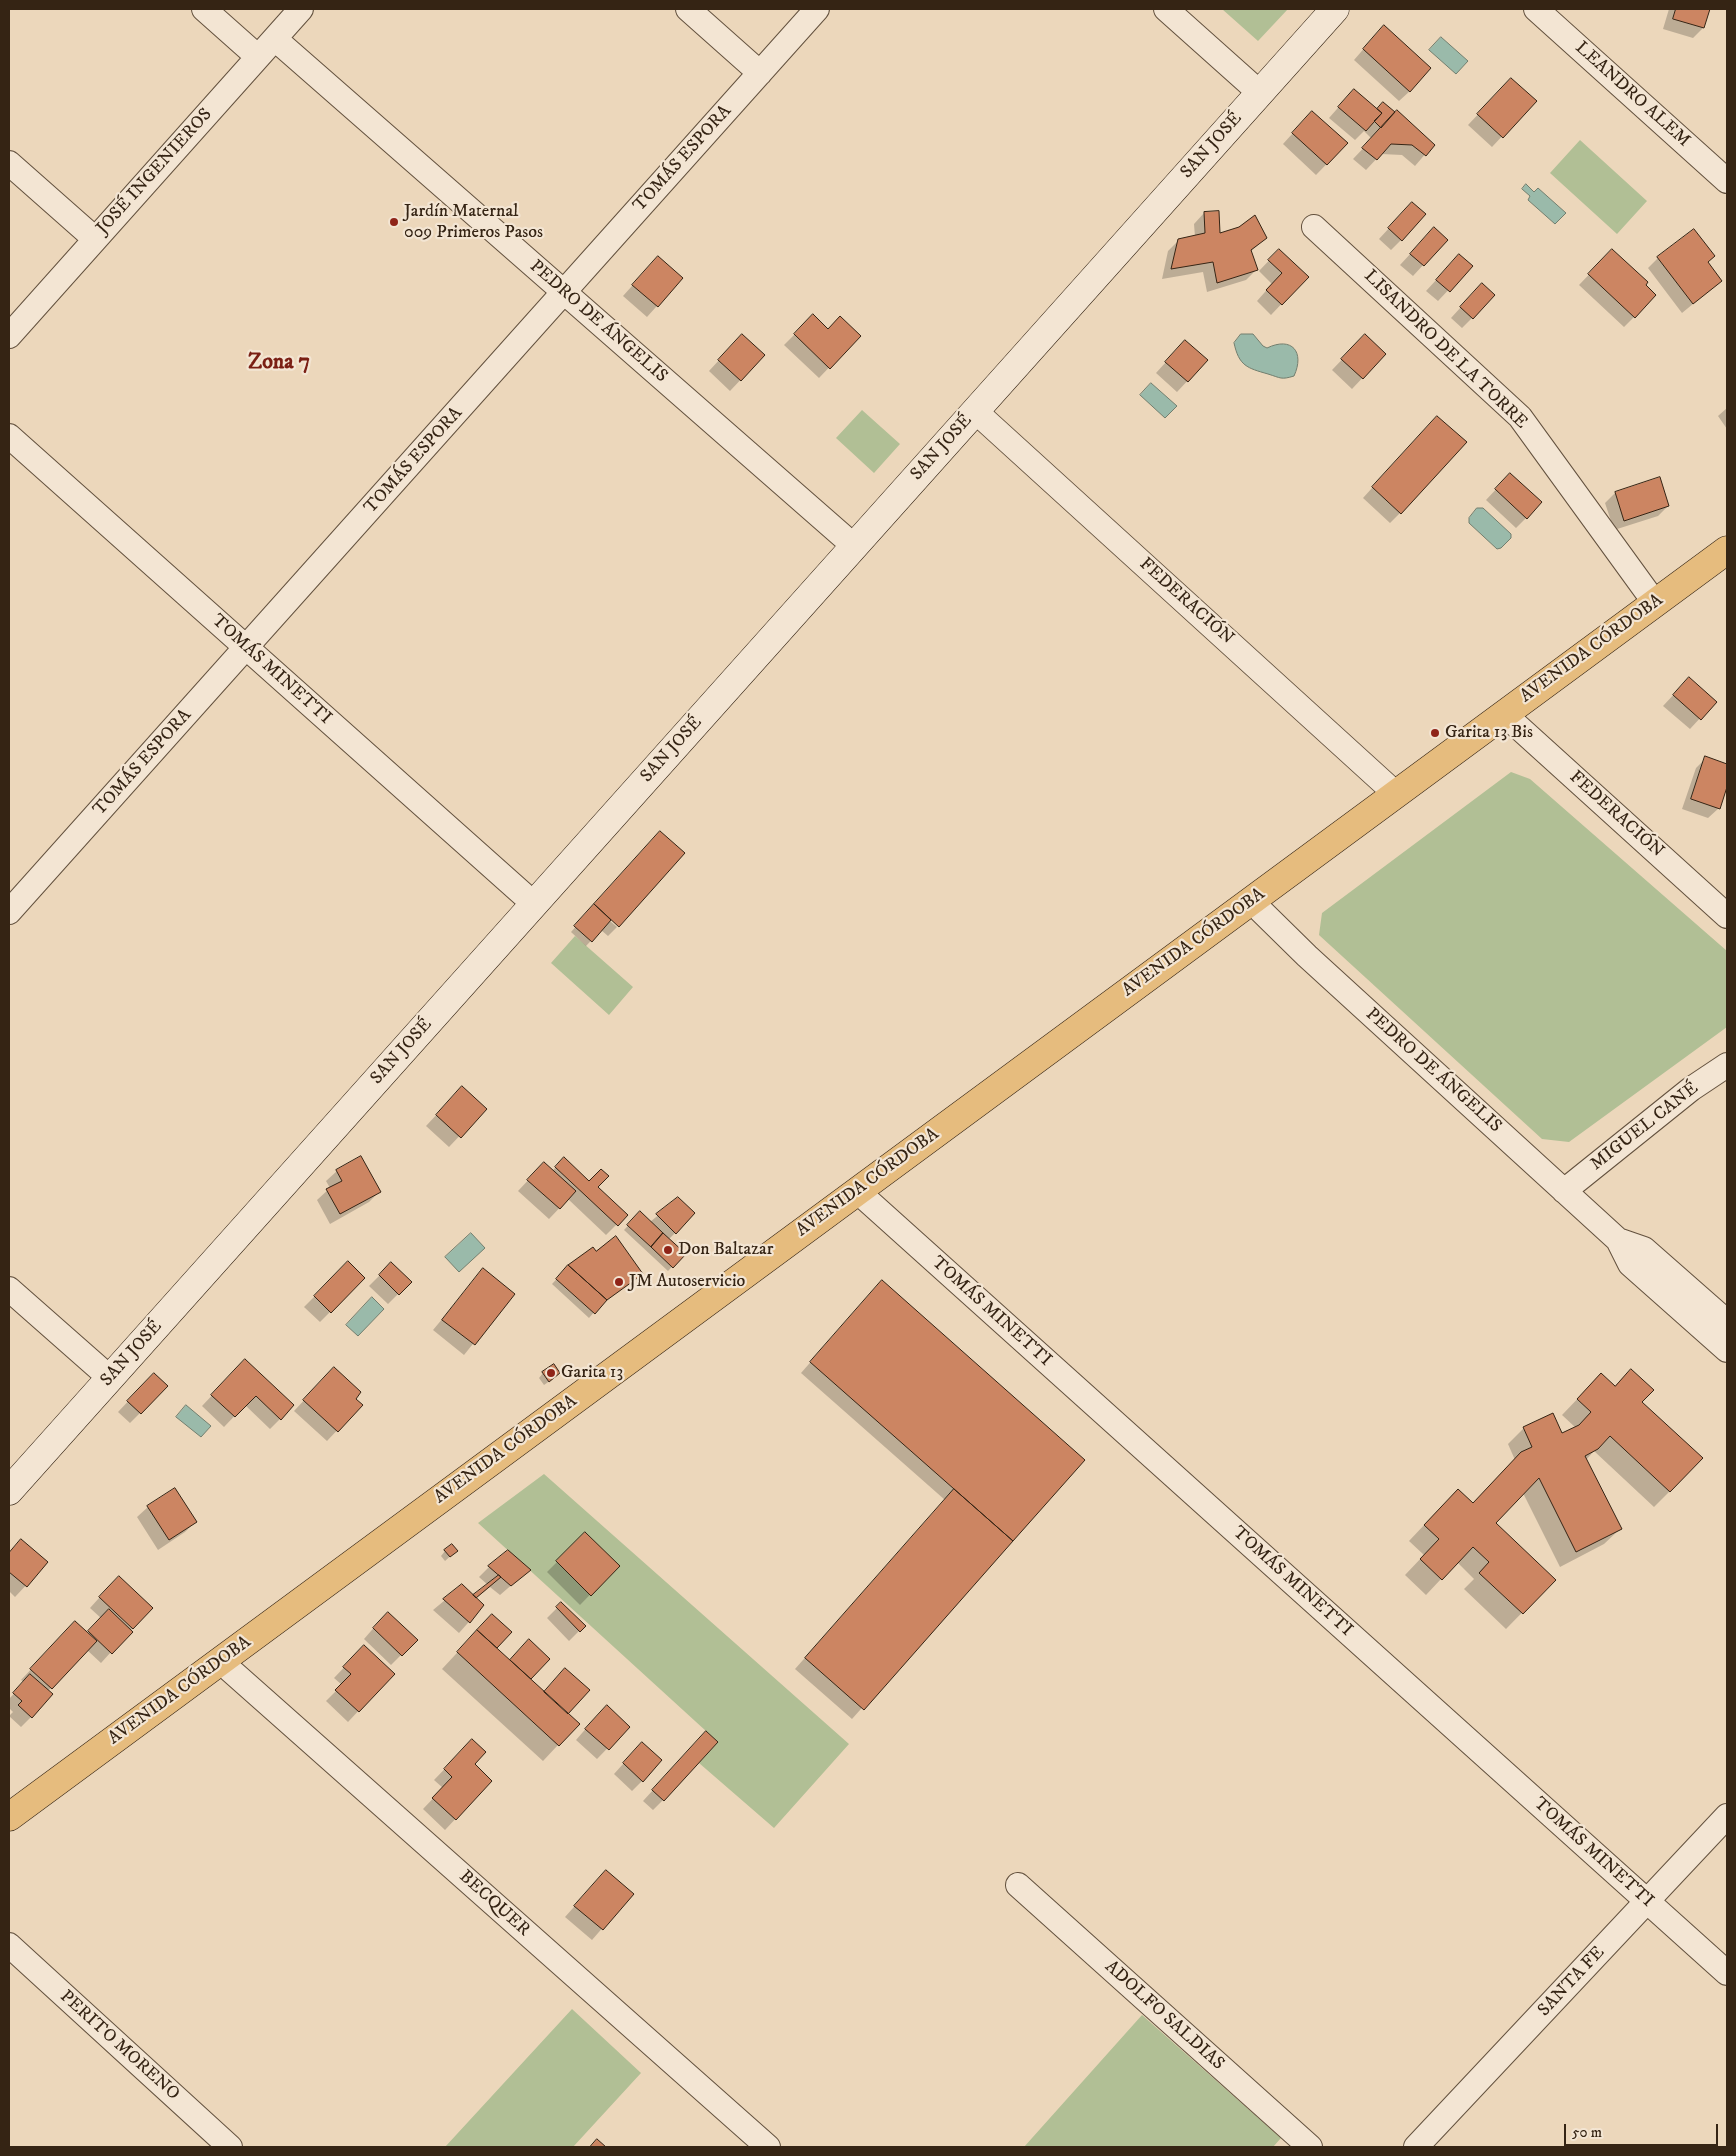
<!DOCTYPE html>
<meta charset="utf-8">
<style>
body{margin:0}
#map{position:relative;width:1736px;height:2156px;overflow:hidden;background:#ecd7bb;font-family:"IM FELL DW Pica",serif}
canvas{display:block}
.frame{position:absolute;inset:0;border:10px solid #352414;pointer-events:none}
.scale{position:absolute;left:1564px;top:2124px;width:154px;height:22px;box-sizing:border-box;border:2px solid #352414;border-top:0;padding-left:6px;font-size:15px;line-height:18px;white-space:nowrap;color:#352414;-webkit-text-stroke:4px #f3e5d3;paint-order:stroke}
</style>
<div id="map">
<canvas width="1736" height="2156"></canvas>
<div class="frame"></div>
<div class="scale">50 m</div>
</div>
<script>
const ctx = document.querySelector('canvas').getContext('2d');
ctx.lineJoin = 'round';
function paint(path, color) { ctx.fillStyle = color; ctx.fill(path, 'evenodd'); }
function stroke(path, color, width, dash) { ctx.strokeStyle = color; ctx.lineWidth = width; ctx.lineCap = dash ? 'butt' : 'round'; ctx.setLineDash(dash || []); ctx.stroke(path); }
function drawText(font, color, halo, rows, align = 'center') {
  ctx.font = font + ' "IM FELL DW Pica",serif'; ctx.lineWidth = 4.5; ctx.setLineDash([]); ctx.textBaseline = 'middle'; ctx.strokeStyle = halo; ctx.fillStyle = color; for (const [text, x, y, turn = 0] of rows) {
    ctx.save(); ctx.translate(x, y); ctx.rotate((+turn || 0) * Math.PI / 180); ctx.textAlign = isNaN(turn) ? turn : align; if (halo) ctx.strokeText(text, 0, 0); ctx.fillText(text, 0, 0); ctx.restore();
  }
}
const green = new Path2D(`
 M1222 9H1288L1258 41Z
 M1580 140 1647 201 1617 234 1550 173Z
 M862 410 900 444 874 473 836 438Z
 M1511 772 1530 779 1727 951V1027L1569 1142 1542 1139 1319 935 1322 913Z
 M575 936 633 987 609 1015 551 963Z
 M544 1474 849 1744 774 1828 699 1763 718 1742 478 1523Z
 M572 2009 641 2073 573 2147H445Z
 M1142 2015 1281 2138 1273 2147H1024Z`);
const water = new Path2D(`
 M1441 37 1468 61 1456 74 1429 50Z
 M1526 184 1534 192 1538 188 1566 213 1555 224 1528 200 1530 196 1522 189Z
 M1241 334H1253L1263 346 1267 348C1292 336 1305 352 1294 376 1281 380 1281 378 1268 374 1247 368 1239 366 1234 343Z
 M1151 383 1177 406 1165 418 1140 395Z
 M1477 508H1483L1511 534V538L1501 548 1497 549 1469 523V518Z
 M471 1233 485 1248 459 1272 445 1257Z
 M372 1297 384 1309 358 1336 346 1325Z
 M186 1405 211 1426 201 1437 176 1417Z`);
const shadow = new Path2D(`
 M1669 9H1709L1703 28 1693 38 1663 29Z
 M1374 37 1410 91 1399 101 1354 60Z
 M1501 90 1535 101 1492 147 1468 125Z
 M1344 101 1376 110 1383 104 1433 145 1415 166 1402 155 1381 154 1366 170 1353 159 1372 139 1364 131 1355 140 1329 118Z
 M1302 123 1346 144 1316 175 1283 144Z
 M1204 213 1219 235 1266 238 1250 252 1256 270 1246 280 1207 292 1203 272 1162 279 1168 251 1179 240 1195 237 1194 224Z
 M1402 214 1401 240 1391 250 1379 239Z
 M1424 239 1446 240 1413 276 1400 265Z
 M1279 250 1307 277 1271 315 1257 301 1272 284 1259 271Z
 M1658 258 1707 262 1721 281 1682 313 1648 268Z
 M1602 261 1634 317 1624 327 1579 285Z
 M1449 266H1471L1438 301 1426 291Z
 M648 268 682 278 647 317 623 296Z
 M1472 295V318L1462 328 1451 318Z
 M813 316 828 330 859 336 819 378 784 345Z
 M732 346 763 356 730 391 709 371Z
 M1355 346 1385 354 1352 389 1332 370Z
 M1175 352 1206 361 1177 392 1156 373Z
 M1727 408V429L1718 416Z
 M1427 427 1400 513 1390 523 1363 498Z
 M1500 485 1526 518 1516 528 1486 500Z
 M1615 493 1668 506 1658 516 1614 530 1605 503Z
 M1689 678 1715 702 1690 729 1663 706Z
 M1706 758 1727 765V783L1719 808 1708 818 1682 809 1696 768Z
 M650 843 610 917V921L617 927 608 936 601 930 586 946 571 932Z
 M452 1098 485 1109 449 1147 426 1126Z
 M564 1159 626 1215 606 1235 568 1199 549 1219 518 1191 534 1174 552 1171Z
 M337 1171 379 1192 369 1202 330 1224 317 1200 330 1188 326 1181Z
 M678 1199 675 1233 668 1240 684 1254 668 1271 624 1230 640 1213 650 1222Z
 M596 1252 642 1274 602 1303 589 1318 552 1284 569 1266Z
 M348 1263 364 1278 320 1322 304 1307Z
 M391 1264 398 1294 388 1304 369 1286Z
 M483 1270 513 1294 464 1355 433 1330Z
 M872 1292 1083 1460 852 1719 795 1669 945 1500 801 1373Z
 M235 1371 280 1419 270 1429 245 1405 224 1427 202 1406Z
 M543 1373 554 1378 544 1385 539 1378Z
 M154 1374 167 1386 130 1423 118 1412Z
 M324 1379 361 1405 327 1441 294 1411Z
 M1614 1388 1641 1402 1670 1491 1654 1507 1594 1451 1586 1460 1620 1529 1604 1544 1560 1567 1523 1493 1494 1523 1554 1580 1506 1629 1464 1589 1474 1579 1457 1562 1426 1595 1405 1575 1424 1555 1409 1541 1442 1506 1472 1505 1515 1460 1508 1444 1524 1428 1553 1415 1562 1434 1576 1428 1562 1415 1585 1391Z
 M148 1507 195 1522 185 1532 158 1550 137 1517Z
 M585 1534 618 1566 580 1605 547 1572Z
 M21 1540 47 1563 15 1597 9 1591V1553Z
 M445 1551H456L445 1561 441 1556Z
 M489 1567 529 1570 500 1595 490 1587 475 1599 483 1606 459 1633 433 1610 462 1586 473 1597 488 1585 479 1577Z
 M108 1588 151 1608 101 1663 87 1650 48 1691 31 1717 21 1727 9 1716 13 1712 9 1708V1699L23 1684 24 1682 21 1680 65 1633 87 1634 102 1619 90 1608Z
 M561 1604 584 1626 569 1641 547 1618Z
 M378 1623 416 1640 391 1665 364 1639Z
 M482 1626 510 1632 495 1648 509 1661 518 1651 548 1659 529 1679 567 1714 558 1745 543 1761 442 1669Z
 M354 1657 393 1674 348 1722 326 1701 342 1685 334 1678Z
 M596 1717 628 1727 597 1759 576 1740Z
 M696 1743 663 1800 653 1810 643 1801Z
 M462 1751 491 1781 445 1830 423 1809 443 1788 434 1780Z
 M632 1754 642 1781 632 1791 614 1774Z
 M606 1871 632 1894 592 1940 565 1917Z`);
const building = new Path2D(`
 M1676 9H1710L1704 28 1673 19Z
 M1384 25 1431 68 1410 92 1363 49Z
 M1511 78 1537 101 1503 138 1477 114Z
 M1354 89 1382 113 1366 131 1338 107Z
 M1383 102 1395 112 1381 128 1374 121 1382 113 1377 109Z
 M1397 110 1435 145 1426 156 1412 145 1391 144 1377 160 1362 148Z
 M1312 111 1348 143 1327 165 1292 133Z
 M1412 202 1426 214 1402 241 1388 228Z
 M1219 211 1220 233 1239 227 1255 215 1267 238 1251 250 1258 270 1217 283 1213 262 1171 269 1178 239 1205 233 1204 212Z
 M1434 227 1448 240 1424 266 1410 254Z
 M1694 229 1715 256 1708 262 1722 281 1693 304 1657 257Z
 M1279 249 1309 277 1282 305 1266 290 1282 273 1268 260Z
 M1612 249 1648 282 1646 285 1656 295 1635 318 1588 274Z
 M1459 254 1473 266 1450 292 1436 280Z
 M658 256 683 278 658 307 632 285Z
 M1482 283 1495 295 1473 319 1460 307Z
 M813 314 828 329 840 316 861 336 830 369 794 334Z
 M742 334 765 355 741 381 718 360Z
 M1365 334 1386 354 1363 379 1341 359Z
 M1185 340 1208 360 1188 382 1165 362Z
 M1437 416 1467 442 1401 514 1372 487Z
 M1510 473 1542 502 1527 519 1495 489Z
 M1660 477 1669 506 1624 521 1615 492Z
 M1689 677 1717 702 1701 720 1673 695Z
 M1705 756 1727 764V787L1720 809 1691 799Z
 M660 831 685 853 619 927 594 904Z
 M594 904 611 920 592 942 574 926Z
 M462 1086 487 1109 461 1138 436 1115Z
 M361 1156 381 1192 340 1214 326 1189 342 1181 336 1170Z
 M564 1157 589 1181 601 1169 609 1176 598 1187 628 1215 618 1226 555 1167Z
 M544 1162 576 1191 560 1209 527 1180Z
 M678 1197 695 1213 676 1234 656 1214Z
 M640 1211 663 1233 651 1247 627 1225Z
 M663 1233 686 1254 673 1268 651 1247Z
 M616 1236 643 1274 607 1300 568 1265 593 1247 596 1251Z
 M348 1261 365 1278 331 1313 314 1296Z
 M391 1262 412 1282 399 1295 379 1275Z
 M568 1265 607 1300 595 1314 556 1279Z
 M483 1268 515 1294 475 1345 442 1320Z
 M882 1280 1085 1460 1013 1541 810 1362Z
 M245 1359 294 1405 281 1420 256 1396 235 1417 211 1395Z
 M554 1364 560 1373 549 1382 542 1372Z
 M334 1367 361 1392 356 1399 363 1405 338 1432 303 1400Z
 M1631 1369 1654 1390 1642 1402 1703 1458 1670 1492 1610 1436 1598 1449 1585 1456 1622 1529 1576 1552 1539 1478 1496 1523 1556 1580 1523 1614 1479 1573 1489 1562 1473 1547 1442 1580 1420 1559 1439 1539 1424 1525 1458 1489 1473 1503 1521 1452 1532 1447 1523 1427 1553 1413 1562 1433 1579 1425 1591 1412 1577 1399 1601 1373 1615 1386Z
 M154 1373 168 1386 141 1414 127 1401Z
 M175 1488 197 1522 169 1540 147 1506Z
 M954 1489 1013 1541 864 1710 805 1658Z
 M585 1532 620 1566 591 1596 556 1561Z
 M21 1539 48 1562 27 1587 9 1572V1553Z
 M452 1544 458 1551 450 1557 444 1550Z
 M508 1550 531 1570 511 1586 488 1566Z
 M499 1575 501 1577 476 1598 473 1595Z
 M119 1576 153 1608 133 1629 99 1597Z
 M462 1584 484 1605 470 1623 443 1599Z
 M561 1602 586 1626 580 1632 556 1607Z
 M109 1609 133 1632 112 1654 88 1631Z
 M388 1612 418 1640 402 1656 373 1628Z
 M492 1614 512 1632 497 1648 477 1630Z
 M75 1621 97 1641 52 1689 30 1669Z
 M477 1630 580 1724 559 1746 457 1652Z
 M529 1639 550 1659 531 1679 510 1660Z
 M364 1645 395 1674 359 1712 335 1690 351 1674 343 1667Z
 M565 1668 590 1690 568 1714 544 1692Z
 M30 1674 53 1694 32 1718 18 1705 22 1701 13 1693Z
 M607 1705 630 1727 609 1750 585 1729Z
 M706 1731 718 1742 664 1801 652 1790Z
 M472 1739 486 1752 475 1764 492 1781 456 1820 432 1798 452 1777 444 1769Z
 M642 1742 662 1760 643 1782 623 1763Z
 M606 1870 634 1894 603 1930 574 1906Z
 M597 2139 606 2147H590Z`);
const street = new Path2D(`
 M204 9 258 57
 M688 9 760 73
 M1166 9 1260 93
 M1536 9 1727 181
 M275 39 854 546
 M9 163 95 239
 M1314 227 1520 417 1655 603
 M9 336 301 9
 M975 411 1396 794
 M9 436 534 904
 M1504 714 1727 916
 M1251 901 1307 956 1618 1240 1630 1264 1727 1350
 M9 912 817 9
 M857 1191 1727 1973
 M1564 1191 1691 1089 1727 1065
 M1618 1240 1644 1249 1727 1322
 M9 1289 110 1378
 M220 1661 768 2147
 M1018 1885 1310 2147
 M9 1945 230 2147
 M1416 2147 1727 1816`);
const secondary = new Path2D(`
 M9 1491 1335 9`);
const primary = new Path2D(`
 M9 1817 1727 550`);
const markers = [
 [394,222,5,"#8f2418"],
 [1435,733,5,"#8f2418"],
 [668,1250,5,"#8f2418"],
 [619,1282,5,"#8f2418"],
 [551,1373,5,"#8f2418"]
];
const streetNames = [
 ["LEANDRO ALEM",1632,95,42],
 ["SAN JOSÉ",1212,146,-48],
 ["TOMÁS ESPORA",683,159,-48],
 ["JOSÉ INGENIEROS",155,172,-48],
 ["PEDRO DE ÁNGELIS",598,322,41],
 ["LISANDRO DE LA TORRE",1445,350,44],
 ["SAN JOSÉ",942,448,-48],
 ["TOMÁS ESPORA",414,461,-48],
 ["FEDERACIÓN",1186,602,42],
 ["AVENIDA CÓRDOBA",1592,649,-36],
 ["TOMÁS MINETTI",271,670,42],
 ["SAN JOSÉ",672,750,-48],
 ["TOMÁS ESPORA",143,763,-48],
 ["FEDERACIÓN",1616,815,42],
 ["AVENIDA CÓRDOBA",1194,943,-36],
 ["SAN JOSÉ",402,1052,-48],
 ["PEDRO DE ÁNGELIS",1433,1071,42],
 ["MIGUEL CANÉ",1645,1127,-38],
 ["AVENIDA CÓRDOBA",868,1183,-36],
 ["TOMÁS MINETTI",991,1312,42],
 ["SAN JOSÉ",132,1354,-48],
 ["AVENIDA CÓRDOBA",506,1450,-36],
 ["TOMÁS MINETTI",1292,1582,42],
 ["AVENIDA CÓRDOBA",180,1691,-36],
 ["TOMÁS MINETTI",1593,1853,42],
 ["BECQUER",494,1904,42],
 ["SANTA FE",1572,1982,-47],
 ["ADOLFO SALDIAS",1164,2016,42],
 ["PERITO MORENO",119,2046,42]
];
const poiNames = [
 ["Jardín Maternal",404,212],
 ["009 Primeros Pasos",404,233],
 ["Garita 13 Bis",1445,733],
 ["Don Baltazar",678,1250],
 ["JM Autoservicio",629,1282],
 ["Garita 13",561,1373]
];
const districtNames = [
 ["Zona 7",279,363]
];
paint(green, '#b1bf95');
paint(water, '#9abaaa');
stroke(water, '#727e6e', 1);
paint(shadow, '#0003');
paint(building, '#cc8562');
stroke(building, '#352414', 1);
stroke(street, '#63513e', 26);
stroke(secondary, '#352414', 29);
stroke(primary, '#352414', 29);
stroke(street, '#f3e5d3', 24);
stroke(secondary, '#f3e5d3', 28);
stroke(primary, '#e6bc7e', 28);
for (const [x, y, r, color] of markers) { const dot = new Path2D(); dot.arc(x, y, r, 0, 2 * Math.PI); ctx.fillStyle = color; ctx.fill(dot); stroke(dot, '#f3e5d3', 2); }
drawText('18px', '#352414', '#f3e5d3', streetNames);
drawText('18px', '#352414', '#f3e5d3', poiNames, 'left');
drawText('bold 22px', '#7a1f14', '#f3e5d3', districtNames);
</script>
